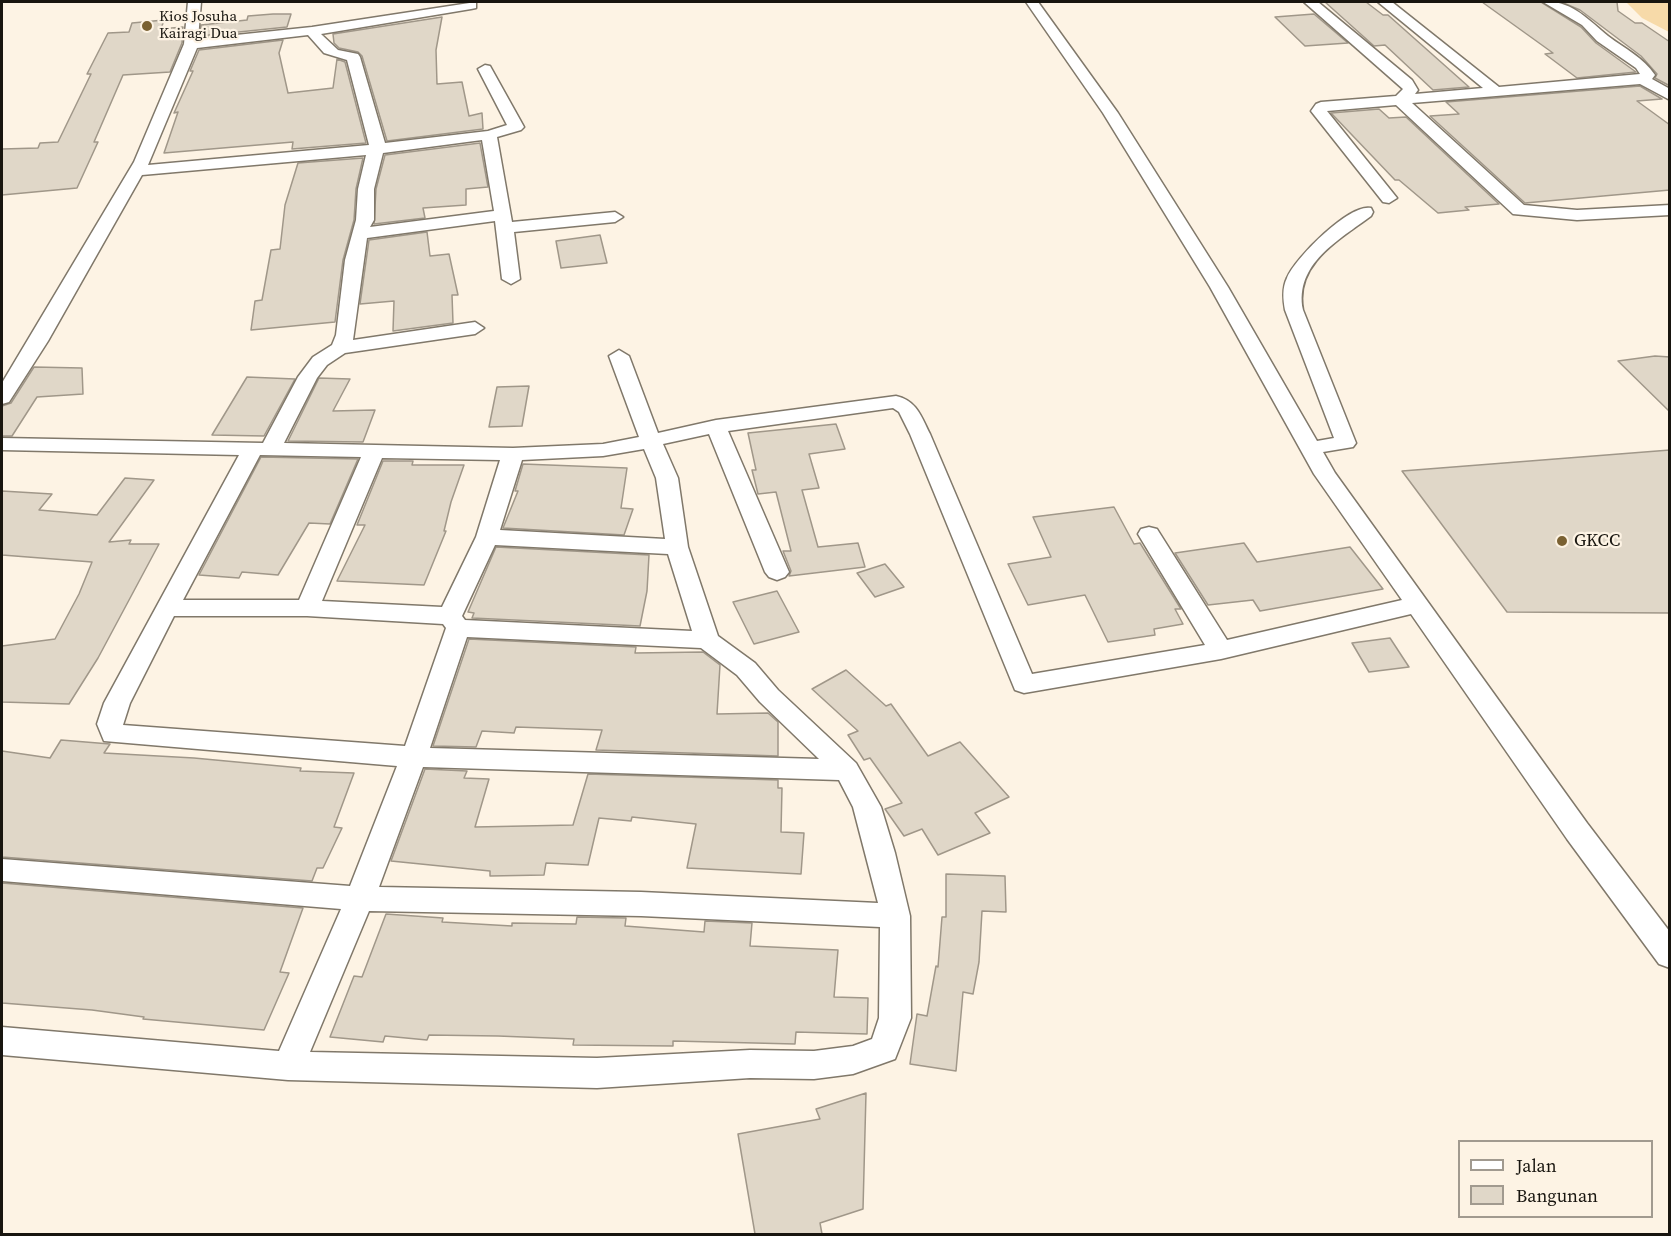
<!DOCTYPE html>
<style>
body{margin:0}
#map{position:relative;width:1671px;height:1236px;overflow:hidden;background:#fdf3e4;font-family:"Source Serif 4",serif}
canvas{display:block}
.frame{position:absolute;inset:0;border:3px solid #18150f;pointer-events:none}
.legend{position:absolute;left:1458px;top:1140px;width:195px;height:78px;box-sizing:border-box;background:#fdf3e4;border:2px solid #a19a8f;margin:0;padding:8px 10px;list-style:none;font-size:18px;color:#18150f}
.legend li{display:flex;align-items:center;gap:12px;height:30px}
.legend b{width:30px;border:2px solid #a19a8f}
</style>
<div id="map">
<canvas width="1671" height="1236"></canvas>
<div class="frame"></div>
<ul class="legend">
<li><b style="height:8px;background:#fff"></b>Jalan</li>
<li><b style="height:16px;background:#e0d7c8"></b>Bangunan</li>
</ul>
</div>
<script>
const ctx = document.querySelector('canvas').getContext('2d');
ctx.lineJoin = 'round';
function paint(path, color) {
  ctx.fillStyle = color;
  ctx.fill(path, 'evenodd');
}
function trace(path, color, width, dash) {
  ctx.strokeStyle = color;
  ctx.lineWidth = width;
  ctx.lineCap = dash ? 'butt' : 'round';
  ctx.setLineDash(dash || []);
  ctx.stroke(path);
}
function label(font, color, halo, rows, align = 'center') {
  ctx.font = font + ' "Source Serif 4",serif';
  ctx.lineWidth = 4.5;
  ctx.setLineDash([]);
  ctx.textBaseline = 'middle';
  ctx.strokeStyle = halo;
  ctx.fillStyle = color;
  for (const [text, x, y, turn = 0] of rows) {
    ctx.save();
    ctx.translate(x, y);
    ctx.rotate((+turn || 0) * Math.PI / 180);
    ctx.textAlign = isNaN(turn) ? turn : align;
    if (halo) ctx.strokeText(text, 0, 0);
    ctx.fillText(text, 0, 0);
    ctx.restore();
  }
}
paint(new Path2D(`
 M 1626,2 L 1669,2 L 1669,32 L 1642,18 Z`), '#f7daa9');
const building = new Path2D(`
 M 1325,2 L 1366,2 L 1383,15 L 1388,15 L 1469,87 L 1433,90 L 1385,45 L 1374,46 Z
 M 1482,2 L 1541,2 L 1581,27 L 1596,43 L 1636,72 L 1577,78 L 1545,54 L 1553,53 Z
 M 1561,2 L 1617,2 L 1618,11 L 1635,23 L 1642,23 L 1670,42 L 1670,86 L 1655,78 L 1657,74 L 1641,56 L 1580,10 Z
 M 273,14 L 291,14 L 287,27 L 200,36 L 201,25 L 247,20 L 248,16 Z
 M 1314,14 L 1348,43 L 1305,46 L 1275,17 Z
 M 442,17 L 436,50 L 437,84 L 462,82 L 469,116 L 482,113 L 483,129 L 387,141 L 362,56 L 358,52 L 339,48 L 334,43 L 333,34 Z
 M 164,20 L 161,29 L 183,27 L 182,43 L 170,72 L 123,75 L 94,142 L 98,142 L 77,188 L 2,195 L 2,149 L 38,148 L 40,143 L 58,142 L 91,74 L 87,74 L 108,33 L 129,32 L 132,23 Z
 M 283,40 L 279,53 L 288,93 L 333,88 L 337,59 L 345,62 L 366,143 L 292,149 L 293,142 L 164,153 L 178,112 L 174,113 L 193,71 L 190,71 L 199,50 Z
 M 1640,86 L 1662,99 L 1637,101 L 1670,125 L 1670,190 L 1525,203 L 1430,116 L 1459,114 L 1446,102 Z
 M 1379,109 L 1389,118 L 1406,117 L 1499,204 L 1465,207 L 1469,210 L 1438,213 L 1399,180 L 1395,180 L 1331,113 Z
 M 480,143 L 488,187 L 466,189 L 466,205 L 423,208 L 425,218 L 374,224 L 376,189 L 385,155 Z
 M 363,158 L 356,189 L 354,220 L 343,260 L 335,322 L 251,330 L 255,301 L 262,300 L 271,250 L 280,249 L 285,205 L 298,163 Z
 M 427,232 L 430,256 L 449,254 L 458,295 L 452,295 L 453,323 L 393,331 L 394,301 L 360,304 L 369,240 Z
 M 600,235 L 607,263 L 561,268 L 556,241 Z
 M 1655,356 L 1670,357 L 1670,412 L 1618,361 Z
 M 34,367 L 82,368 L 83,394 L 37,397 L 12,436 L 2,436 L 2,406 L 11,403 Z
 M 247,377 L 295,379 L 264,436 L 212,435 Z
 M 319,378 L 350,379 L 333,411 L 375,410 L 363,442 L 288,441 Z
 M 529,386 L 522,426 L 489,427 L 497,387 Z
 M 836,424 L 845,449 L 809,454 L 819,488 L 802,490 L 818,547 L 858,543 L 865,567 L 789,576 L 791,571 L 783,551 L 791,551 L 776,492 L 758,494 L 752,470 L 756,470 L 748,433 Z
 M 1670,450 L 1670,613 L 1507,612 L 1402,471 Z
 M 261,457 L 358,459 L 330,524 L 309,523 L 278,575 L 242,572 L 239,578 L 199,575 Z
 M 383,461 L 413,461 L 412,465 L 464,465 L 451,502 L 444,531 L 446,531 L 424,585 L 337,581 L 365,525 L 357,525 Z
 M 523,464 L 627,468 L 621,508 L 633,509 L 624,535 L 503,528 L 518,491 L 515,491 Z
 M 125,478 L 154,480 L 109,542 L 131,540 L 129,544 L 159,544 L 98,658 L 69,704 L 2,702 L 2,646 L 55,639 L 79,594 L 92,562 L 2,555 L 2,491 L 52,494 L 39,510 L 97,515 Z
 M 1114,507 L 1134,544 L 1140,543 L 1181,609 L 1175,609 L 1183,624 L 1154,629 L 1155,635 L 1108,642 L 1085,595 L 1028,605 L 1008,564 L 1051,557 L 1033,517 Z
 M 1244,543 L 1257,562 L 1350,547 L 1383,589 L 1260,611 L 1253,600 L 1208,605 L 1175,553 Z
 M 496,547 L 649,555 L 647,591 L 640,626 L 472,618 L 474,613 L 468,612 Z
 M 885,564 L 904,587 L 875,597 L 857,573 Z
 M 777,591 L 799,632 L 754,644 L 733,602 Z
 M 1390,638 L 1409,667 L 1369,672 L 1352,643 Z
 M 469,639 L 636,647 L 635,653 L 703,652 L 720,665 L 717,714 L 768,713 L 778,722 L 778,756 L 596,750 L 602,730 L 516,727 L 514,733 L 482,731 L 476,747 L 433,746 Z
 M 846,670 L 886,706 L 891,704 L 928,756 L 960,742 L 1009,797 L 975,813 L 990,833 L 938,855 L 922,829 L 904,836 L 885,809 L 902,803 L 870,758 L 864,760 L 848,735 L 858,731 L 812,689 Z
 M 61,740 L 110,744 L 104,753 L 194,758 L 301,768 L 300,771 L 354,773 L 334,827 L 342,828 L 323,868 L 317,868 L 312,881 L 2,857 L 2,751 L 50,758 Z
 M 425,769 L 467,771 L 464,778 L 489,779 L 475,827 L 573,825 L 588,774 L 778,780 L 778,788 L 782,788 L 781,832 L 804,833 L 801,874 L 687,868 L 696,824 L 632,817 L 631,821 L 599,818 L 588,865 L 546,863 L 544,875 L 490,876 L 490,871 L 391,861 Z
 M 946,874 L 1005,876 L 1006,912 L 982,911 L 979,962 L 973,994 L 963,992 L 956,1071 L 910,1064 L 917,1014 L 927,1016 L 936,966 L 938,967 L 942,917 L 946,917 Z
 M 2,883 L 303,908 L 280,972 L 289,973 L 264,1030 L 143,1019 L 144,1017 L 92,1010 L 2,1003 Z
 M 386,914 L 443,918 L 442,922 L 512,926 L 512,923 L 576,924 L 577,917 L 626,918 L 625,926 L 704,932 L 705,921 L 752,923 L 750,946 L 838,950 L 834,997 L 868,998 L 867,1034 L 796,1032 L 795,1044 L 673,1041 L 673,1046 L 573,1045 L 574,1039 L 498,1036 L 429,1035 L 427,1040 L 385,1036 L 383,1042 L 330,1037 L 354,976 L 362,977 Z
 M 866,1093 L 863,1209 L 820,1223 L 822,1234 L 755,1234 L 738,1134 L 820,1119 L 816,1109 Z`);
paint(building, '#e0d7c8');
trace(building, '#a09789', 1.5);
const minor = new Path2D(`
 M 188,2 L 201,2 L 198,39 L 312,27 L 476,2 L 476,8 L 471,9 L 321,34 L 338,50 L 358,54 L 360,57 L 385,143 L 488,131 L 507,125 L 478,69 L 485,65 L 490,66 L 524,127 L 521,130 L 497,137 L 512,222 L 615,212 L 623,217 L 615,222 L 514,232 L 520,279 L 511,284 L 502,279 L 495,221 L 367,238 L 353,340 L 475,322 L 484,328 L 475,334 L 345,353 L 327,365 L 317,378 L 284,443 L 513,448 L 603,444 L 639,437 L 609,356 L 619,350 L 629,356 L 658,433 L 716,420 L 896,396 C 917,401 921,416 930,434 L 1032,674 L 1205,645 L 1138,534 L 1141,529 L 1149,527 L 1157,529 L 1227,640 L 1402,600 L 1314,474 L 1210,287 L 1103,113 L 1026,2 L 1038,2 L 1118,113 L 1228,287 L 1317,441 L 1334,438 L 1285,310 C 1283,299 1282,288 1287,278 C 1295,258 1350,203 1371,208 L 1373,212 L 1371,216 C 1339,240 1294,264 1303,310 L 1356,443 L 1353,447 L 1323,452 L 1335,473 L 1587,823 L 1670,932 L 1670,968 L 1659,964 L 1567,839 L 1411,614 L 1221,659 L 1024,693 L 1015,690 L 910,434 L 899,412 L 893,408 L 728,431 L 789,572 L 785,577 L 777,580 L 769,577 L 765,572 L 709,434 L 663,444 L 678,478 L 688,547 L 718,636 L 755,663 L 778,690 L 856,763 L 881,807 L 895,853 L 910,916 L 911,1018 L 895,1059 L 853,1074 L 814,1079 L 750,1078 L 597,1088 L 288,1080 L 2,1055 L 2,1027 L 279,1051 L 341,909 L 2,881 L 2,859 L 350,886 L 397,766 L 104,741 L 97,724 L 104,703 L 239,455 L 2,450 L 2,438 L 263,443 L 298,377 L 313,357 L 332,345 L 336,335 L 345,260 L 356,220 L 358,189 L 366,155 L 142,175 L 48,341 L 9,402 L 2,404 L 2,383 L 134,162 L 184,44 ZM 308,35 L 324,53 L 347,60 L 369,145 L 148,165 L 197,48 ZM 482,140 L 494,211 L 370,227 L 374,220 L 374,189 L 383,153 ZM 644,449 L 656,478 L 665,539 L 500,530 L 522,460 L 603,456 ZM 260,455 L 361,457 L 299,600 L 183,600 ZM 382,458 L 500,460 L 476,537 L 442,607 L 322,601 ZM 495,545 L 668,554 L 692,631 L 465,620 L 462,616 ZM 174,616 L 307,616 L 443,624 L 446,628 L 405,746 L 123,725 L 130,703 ZM 467,637 L 701,648 L 737,675 L 760,702 L 819,759 L 430,748 ZM 423,767 L 839,780 L 853,807 L 878,903 L 641,892 L 379,887 ZM 369,911 L 641,916 L 880,927 L 879,1018 L 872,1039 L 853,1046 L 814,1051 L 750,1050 L 597,1058 L 310,1052 Z
 M 1304,2 L 1318,2 L 1412,80 L 1418,90 L 1415,94 L 1483,88 L 1378,2 L 1392,2 L 1499,87 L 1640,74 L 1636,68 L 1597,41 L 1582,25 L 1543,2 C 1572,0 1588,20 1608,36 C 1625,49 1643,57 1655,75 L 1652,79 L 1670,89 L 1670,100 L 1640,84 L 1412,103 L 1524,205 L 1577,210 L 1670,205 L 1670,215 L 1577,220 L 1513,214 L 1396,105 L 1327,111 L 1397,198 L 1389,203 L 1383,202 L 1311,111 L 1316,104 L 1321,102 L 1396,96 L 1403,89 Z`);
trace(minor, '#80786a', 3);
paint(minor, '#fff');
for (const [x, y, r, color] of [
 [147,26,6,"#7a6132"],
 [1562,541,6,"#7a6132"]
]) {
  const dot = new Path2D();
  dot.arc(x, y, r, 0, 2 * Math.PI);
  ctx.fillStyle = color;
  ctx.fill(dot);
  trace(dot, '#fdf3e4', 2);
}
label('15px', '#18150f', '#fdf3e4', [
 ["Kios Josuha",159,17],
 ["Kairagi Dua",159,34]
], 'left');
label('18px', '#18150f', '#fdf3e4', [
 ["GKCC",1574,541]
], 'left');
</script>
